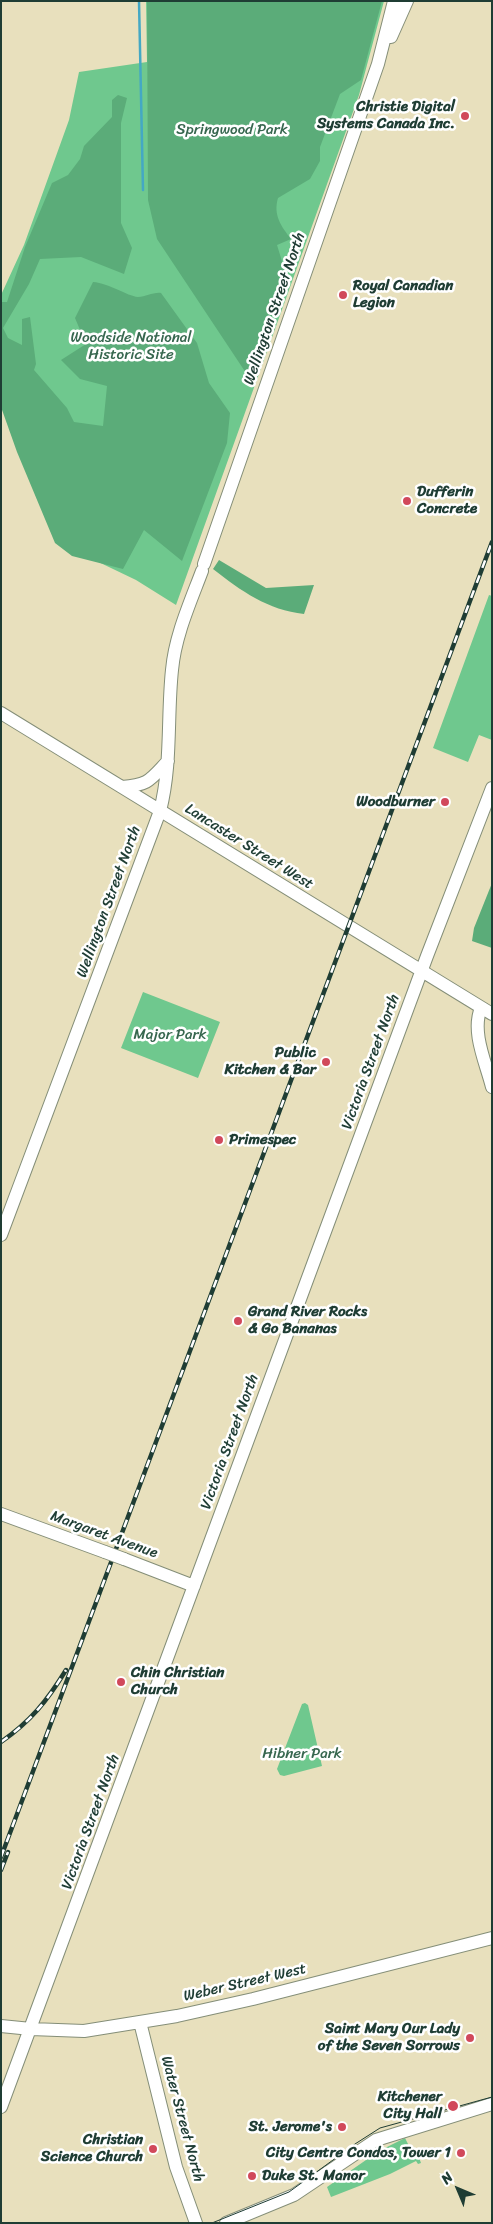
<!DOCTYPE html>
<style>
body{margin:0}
#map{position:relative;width:493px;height:2224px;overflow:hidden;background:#e8e0bd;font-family:Sriracha,sans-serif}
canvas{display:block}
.frame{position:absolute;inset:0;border:2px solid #1f3d34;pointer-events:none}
.north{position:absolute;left:433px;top:2164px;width:50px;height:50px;-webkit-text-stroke:4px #fff;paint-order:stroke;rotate:315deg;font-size:14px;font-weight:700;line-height:20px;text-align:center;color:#1f3d34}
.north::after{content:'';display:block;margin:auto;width:18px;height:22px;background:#1f3d34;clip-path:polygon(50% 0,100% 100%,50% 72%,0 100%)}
</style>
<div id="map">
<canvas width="493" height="2224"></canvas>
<div class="frame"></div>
<div class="north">N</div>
</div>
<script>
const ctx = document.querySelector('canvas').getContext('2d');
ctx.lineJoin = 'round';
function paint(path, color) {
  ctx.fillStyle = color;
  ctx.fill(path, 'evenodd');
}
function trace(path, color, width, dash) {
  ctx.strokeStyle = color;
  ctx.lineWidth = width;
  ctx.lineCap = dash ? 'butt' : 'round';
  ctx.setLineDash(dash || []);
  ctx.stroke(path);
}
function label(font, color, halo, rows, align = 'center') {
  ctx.font = font + ' Sriracha,sans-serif';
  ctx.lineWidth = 5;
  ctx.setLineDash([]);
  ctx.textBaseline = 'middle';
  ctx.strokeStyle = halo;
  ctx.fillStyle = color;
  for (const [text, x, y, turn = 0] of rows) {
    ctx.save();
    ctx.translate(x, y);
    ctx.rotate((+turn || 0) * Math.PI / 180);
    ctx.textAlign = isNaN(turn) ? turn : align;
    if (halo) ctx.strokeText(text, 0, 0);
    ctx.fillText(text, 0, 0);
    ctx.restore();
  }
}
paint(new Path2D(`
 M 146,1 L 384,1 L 359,95 L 176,605 L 136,580 L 63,545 L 1,387 L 1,295 L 24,245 L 69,120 L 79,72 L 147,62 Z
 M 489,595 L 492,596 L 492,740 L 479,735 L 468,762 L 433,748 Z
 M 143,992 L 220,1022 L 198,1078 L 121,1048 Z
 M 305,1703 L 308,1705 L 322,1766 L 284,1776 L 280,1775 L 277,1769 L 302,1704 Z
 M 405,2138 L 409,2146 L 411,2145 L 415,2152 L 417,2152 L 421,2163 L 418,2164 L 416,2161 L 390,2174 L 331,2197 L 327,2187 L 379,2151 Z`), '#6fc88e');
paint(new Path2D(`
 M 147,1 L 382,1 L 361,80 L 340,94 L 320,147 L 320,161 L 310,179 L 278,198 C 273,215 281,226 291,239 L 277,245 L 285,271 L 256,370 L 246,373 L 157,239 L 148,200 Z
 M 118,95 L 127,98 L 121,123 L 121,223 L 132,248 L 124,274 L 81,257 L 40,259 L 29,284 L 3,328 L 8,338 L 22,345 L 22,319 L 30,317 L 36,364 L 34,370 L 67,408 L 74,422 L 103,426 L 107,386 L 80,379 L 61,360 L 86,344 L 75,318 L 93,282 C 109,283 127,296 138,297 C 146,297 153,292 161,293 L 197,343 L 209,383 L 230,413 L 227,443 L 182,561 L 144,530 L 123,569 L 72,556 L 55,543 L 17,452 L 1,407 L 1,302 L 7,302 L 25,247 L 52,183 L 68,175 L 80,159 L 84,146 L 112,117 L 112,100 Z
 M 219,560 L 266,588 L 314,585 L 304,614 C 268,610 241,591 213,569 Z
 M 492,883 L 492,948 L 472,941 L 474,928 Z`), '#5bac79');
trace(new Path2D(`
 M 139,1 L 143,190`), '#44a8c4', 2.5);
const secondary = new Path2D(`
 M 391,37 L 407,1
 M 204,564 L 378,64 L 394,1
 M 1,713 L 492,1014
 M 122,787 C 149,785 150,780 168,761
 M 481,1008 C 471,1032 486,1063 492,1087
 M 1,1235 L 160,811 C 172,764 167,717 172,670 C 175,636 190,603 202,571
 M 1,1514 L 105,1552
 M 124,1559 L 194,1586
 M 140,2022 L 176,2167 L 196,2223
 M 1,2026 L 31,2029 L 84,2031 L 177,2016 L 253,1999 L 492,1938
 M 1,2107 L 427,956 L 492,788
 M 226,2223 L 294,2195 L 376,2140 L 492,2104`);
trace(secondary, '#848e78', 14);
trace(secondary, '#fff', 12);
trace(new Path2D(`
 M 212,2223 L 289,2192 L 355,2144 L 380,2128 L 492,2097`), '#1f3d34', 1);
const rail = new Path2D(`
 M 1,1742 C 31,1721 47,1701 66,1670
 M 1,1857 L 492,542
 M 1,1870 L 8,1852`);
trace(rail, '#1f3d34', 4.5);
trace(rail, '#fff', 2.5, [8]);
const secondaryBridge = new Path2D(`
 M 105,1552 L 124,1559`);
trace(secondaryBridge, '#848e78', 14, []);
trace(secondaryBridge, '#fff', 12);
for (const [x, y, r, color] of [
 [465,116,5,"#d1495b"],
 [343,295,5,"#d1495b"],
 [407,501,5,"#d1495b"],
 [445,802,5,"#d1495b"],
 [326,1062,5,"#d1495b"],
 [219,1140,5,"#d1495b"],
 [238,1321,5,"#d1495b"],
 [121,1682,5,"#d1495b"],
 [470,2038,5,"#d1495b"],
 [453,2106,6,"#d1495b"],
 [342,2127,5,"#d1495b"],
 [153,2149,5,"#d1495b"],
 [461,2153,5,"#d1495b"],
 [252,2176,5,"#d1495b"]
]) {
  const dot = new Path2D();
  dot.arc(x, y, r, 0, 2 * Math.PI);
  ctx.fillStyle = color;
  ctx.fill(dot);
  trace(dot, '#fff', 2);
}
label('bold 15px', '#1f3d34', '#fff', [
 ["Christie Digital",455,107],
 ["Systems Canada Inc.",455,124],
 ["Royal Canadian",353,286,"left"],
 ["Legion",353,303,"left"],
 ["Dufferin",417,492,"left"],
 ["Concrete",417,509,"left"],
 ["Woodburner",435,802],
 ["Public",316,1053],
 ["Kitchen & Bar",316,1070],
 ["Primespec",229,1140,"left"],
 ["Grand River Rocks",248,1312,"left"],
 ["& Go Bananas",248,1329,"left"],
 ["Chin Christian",131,1673,"left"],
 ["Church",131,1690,"left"],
 ["Saint Mary Our Lady",460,2029],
 ["of the Seven Sorrows",460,2046],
 ["Kitchener",442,2097],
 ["City Hall",442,2114],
 ["St. Jerome's",332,2127],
 ["Christian",143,2140],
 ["Science Church",143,2157],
 ["City Centre Condos, Tower 1",451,2153],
 ["Duke St. Manor",262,2176,"left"]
], 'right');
label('15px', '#37674f', '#fff', [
 ["Springwood Park",232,130],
 ["Woodside National",131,338],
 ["Historic Site",131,355],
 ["Major Park",170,1035],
 ["Hibner Park",302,1754]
]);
label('15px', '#1f3d34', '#fff', [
 ["Wellington Street North",275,309,-71],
 ["Lancaster Street West",249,847,32],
 ["Wellington Street North",109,902,-70],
 ["Victoria Street North",371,1062,-70],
 ["Victoria Street North",230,1442,-70],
 ["Margaret Avenue",104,1535,20],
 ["Victoria Street North",91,1822,-70],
 ["Weber Street West",245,1983,-13],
 ["Water Street North",182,2119,75]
]);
</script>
